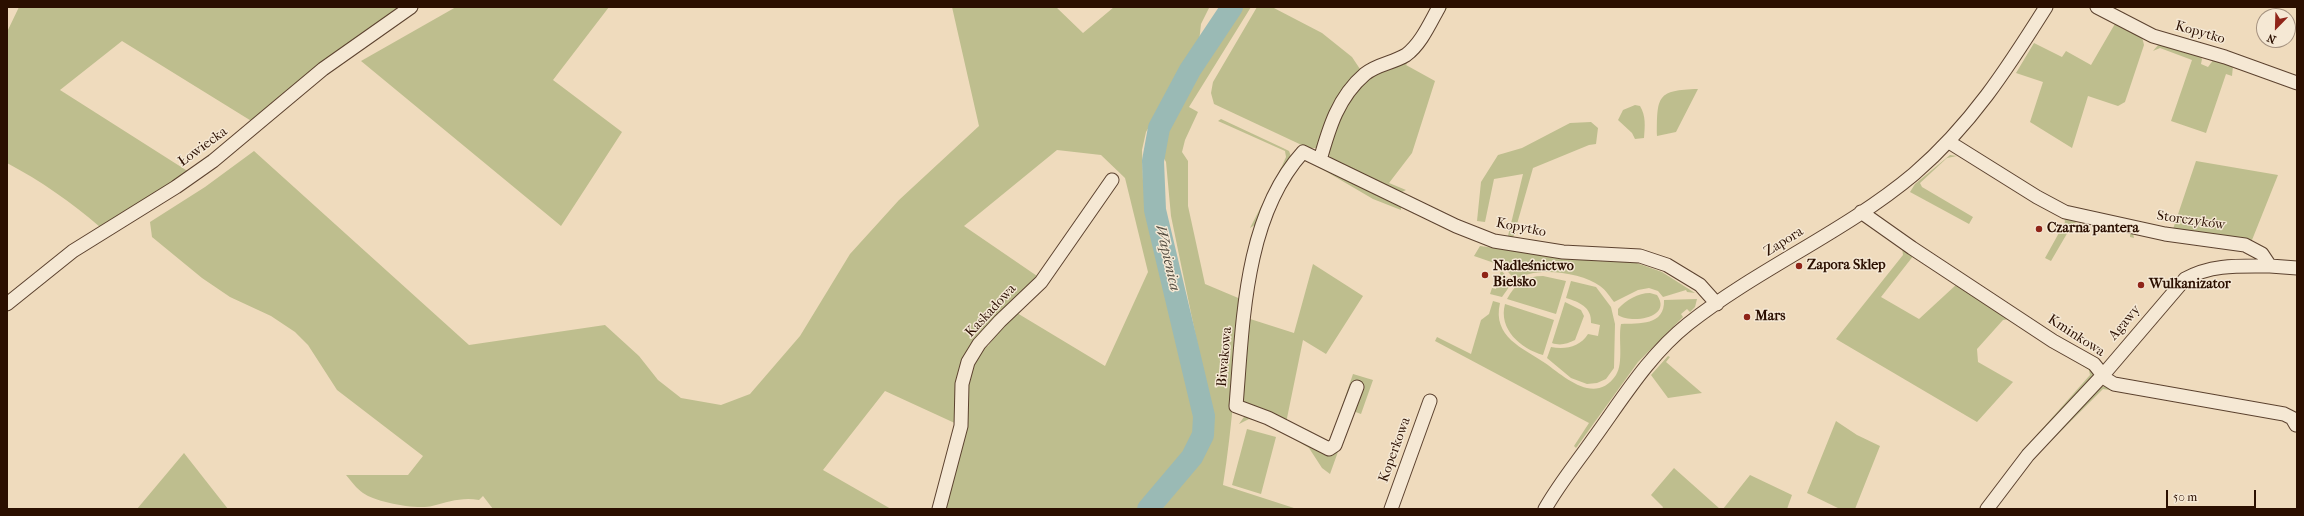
<!DOCTYPE html>
<meta charset="utf-8">
<style>
body{margin:0}
#map{position:relative;width:2304px;height:516px;overflow:hidden;background:#efdbbd;font-family:"IM FELL French Canon",serif}
canvas{display:block}
.frame{position:absolute;inset:0;border:8px solid #2b0f00;pointer-events:none}
.north{position:absolute;left:2256px;top:8px;width:40px;height:40px;box-sizing:border-box;background:#f5e8d4;border:1px solid #a4917f;border-radius:50%;rotate:203deg;font-size:11px;font-weight:700;line-height:16px;text-align:center;color:#2b0f00}
.north::after{content:'';display:block;margin:auto;width:14px;height:18px;background:#8f2418;clip-path:polygon(50% 0,100% 100%,50% 72%,0 100%)}
.scale{position:absolute;left:2166px;top:490px;width:90px;height:18px;box-sizing:border-box;border:2px solid #2b0f00;border-top:0;padding-left:5px;font-size:12px;line-height:14px;white-space:nowrap;color:#2b0f00;-webkit-text-stroke:3px #f5e8d4;paint-order:stroke}
</style>
<div id="map">
<canvas width="2304" height="516"></canvas>
<div class="frame"></div>
<div class="north">N</div>
<div class="scale">50 m</div>
</div>
<script>
const ctx = document.querySelector('canvas').getContext('2d');
ctx.lineJoin = 'round';
function paint(path, color) {
  ctx.fillStyle = color;
  ctx.fill(path, 'evenodd');
}
function trace(path, color, width, dash) {
  ctx.strokeStyle = color;
  ctx.lineWidth = width;
  ctx.lineCap = dash ? 'butt' : 'round';
  ctx.setLineDash(dash || []);
  ctx.stroke(path);
}
function label(font, color, halo, rows, align = 'center') {
  ctx.font = font + ' "IM FELL French Canon",serif';
  ctx.lineWidth = 3;
  ctx.setLineDash([]);
  ctx.textBaseline = 'middle';
  ctx.strokeStyle = halo;
  ctx.fillStyle = color;
  for (const [text, x, y, turn = 0] of rows) {
    ctx.save();
    ctx.translate(x, y);
    ctx.rotate((+turn || 0) * Math.PI / 180);
    ctx.textAlign = isNaN(turn) ? turn : align;
    if (halo) ctx.strokeText(text, 0, 0);
    ctx.fillText(text, 0, 0);
    ctx.restore();
  }
}
paint(new Path2D(`
 M 19,7 L 401,7 L 253,122 L 122,41 L 60,90 L 189,172 L 100,227 C 71,202 41,181 7,163 L 7,32 Z
 M 456,7 L 609,7 L 553,80 L 622,132 L 561,226 L 361,61 Z
 M 952,7 L 1056,7 L 1083,33 L 1114,7 L 1211,7 L 1209,8 L 1201,24 L 1199,42 L 1146,132 L 1142,150 L 1143,181 L 1197,414 L 1195,435 L 1186,457 L 1141,509 L 944,509 L 964,425 L 965,385 L 971,363 L 980,348 L 988,346 L 998,332 L 1017,313 L 1105,366 L 1148,272 L 1125,178 L 1101,155 L 1057,150 L 964,226 L 1040,278 L 973,347 L 959,383 L 959,425 L 885,391 L 823,470 L 891,509 L 493,509 L 483,496 L 479,500 C 461,497 449,502 432,506 C 417,510 375,502 363,493 C 357,489 351,481 346,475 L 408,475 L 423,456 L 337,390 L 308,345 L 295,332 L 271,316 L 230,297 L 202,278 L 152,237 L 150,222 L 205,187 L 254,151 L 469,345 L 605,325 L 639,356 L 658,380 L 681,398 L 721,405 L 750,394 L 800,336 L 850,254 L 899,200 L 979,126 Z
 M 1242,7 L 1251,7 L 1189,107 L 1198,112 L 1185,140 L 1182,152 L 1188,161 L 1188,206 L 1205,284 L 1243,300 C 1236,362 1233,423 1223,485 L 1297,509 L 1162,509 C 1188,477 1210,454 1211,410 L 1171,216 L 1166,162 L 1161,153 L 1163,138 L 1186,90 L 1212,48 L 1222,39 Z
 M 1257,7 L 1272,7 L 1322,33 L 1352,57 L 1362,72 L 1317,148 L 1308,148 L 1214,104 L 1211,93 L 1213,82 Z
 M 1442,7 L 1448,7 L 1406,65 L 1435,81 L 1412,153 L 1389,183 L 1406,190 L 1400,193 L 1332,160 L 1328,153 L 1335,121 L 1368,76 L 1403,62 Z
 M 2116,22 L 2142,37 L 2144,45 L 2125,102 L 2118,106 L 2088,96 L 2072,148 L 2030,122 L 2043,82 L 2016,73 L 2034,43 L 2062,57 L 2066,51 L 2091,65 Z
 M 2159,44 L 2199,55 L 2202,59 L 2201,64 L 2208,67 L 2214,59 L 2233,66 L 2232,76 L 2226,74 L 2206,133 L 2171,121 L 2192,60 L 2160,48 L 2153,51 Z
 M 1698,89 L 1676,132 L 1657,136 C 1657,96 1657,90 1698,89 Z
 M 1635,105 L 1640,106 C 1646,116 1645,126 1644,138 L 1635,139 L 1632,133 L 1618,120 L 1623,110 Z
 M 1221,119 L 1283,148 L 1289,151 L 1292,159 L 1258,223 L 1250,228 L 1282,166 L 1286,157 L 1285,151 L 1218,121 Z
 M 1591,122 L 1598,128 L 1596,144 L 1589,145 L 1533,168 L 1513,238 L 1508,236 L 1523,174 L 1494,179 L 1485,222 L 1477,221 L 1481,182 L 1498,155 L 1522,148 L 1570,123 Z
 M 1950,155 L 1957,156 L 1947,158 L 1920,183 L 1922,187 L 1973,217 L 1969,224 L 1910,192 L 1915,184 Z
 M 2196,161 L 2278,175 L 2252,240 L 2172,232 Z
 M 1315,165 L 1401,205 L 1401,210 L 1373,199 Z
 M 2064,217 L 2133,233 L 2134,238 L 2130,237 L 2130,233 L 2078,221 L 2072,225 L 2051,261 L 2045,258 L 2065,222 Z
 M 1480,246 L 1594,261 L 1634,262 L 1662,272 L 1695,293 L 1687,292 L 1686,290 L 1663,297 L 1658,291 L 1649,288 L 1638,290 L 1614,302 C 1610,297 1606,290 1600,286 C 1581,272 1534,266 1515,280 L 1503,266 L 1474,256 Z
 M 1902,248 L 1914,255 L 1881,297 L 1919,319 L 1957,284 L 2091,367 L 2095,374 L 2037,440 L 2034,438 L 2090,375 L 2089,370 L 2010,319 L 2003,320 L 1977,349 L 1978,362 L 2013,382 L 1977,422 L 1836,339 L 1903,255 Z
 M 1313,264 L 1363,296 L 1326,354 L 1303,340 L 1286,423 L 1245,404 L 1240,396 L 1247,318 L 1294,333 Z
 M 1501,270 L 1512,283 L 1502,297 L 1490,294 L 1492,288 L 1496,289 Z
 M 1543,276 L 1566,281 L 1556,314 L 1507,299 C 1515,284 1526,276 1543,276 Z
 M 1571,281 L 1596,287 L 1611,307 L 1615,324 L 1614,368 L 1606,379 L 1597,383 L 1587,384 L 1571,378 L 1547,358 L 1551,347 C 1565,350 1580,347 1588,334 L 1598,336 L 1600,325 L 1591,323 C 1592,307 1579,302 1566,298 Z
 M 1650,293 L 1657,295 C 1673,318 1631,324 1618,315 L 1618,309 C 1626,300 1638,293 1650,293 Z
 M 1697,299 L 1695,307 L 1690,312 L 1687,309 L 1681,314 L 1683,317 L 1638,362 L 1576,448 L 1574,446 L 1589,423 L 1435,341 L 1437,337 L 1471,354 L 1481,320 L 1489,314 L 1493,301 L 1500,303 C 1492,337 1523,348 1545,363 C 1565,377 1595,406 1616,375 C 1624,363 1618,338 1621,324 C 1639,323 1665,326 1664,300 Z
 M 1565,302 L 1581,310 L 1584,316 L 1575,340 C 1567,344 1560,346 1552,343 Z
 M 1505,304 L 1554,320 L 1543,355 C 1521,349 1498,329 1505,304 Z
 M 1668,356 L 1670,357 L 1666,362 L 1702,393 L 1668,398 L 1651,375 Z
 M 1353,374 L 1373,380 L 1361,414 L 1353,411 L 1329,444 Z
 M 2104,386 L 2121,389 L 2122,392 L 2103,389 L 2050,442 L 2048,439 L 2099,387 Z
 M 1246,414 L 1268,421 L 1328,452 L 1335,450 L 1342,435 L 1344,435 L 1330,474 L 1322,468 L 1309,448 L 1266,422 L 1249,419 L 1239,424 Z
 M 1836,421 L 1857,435 L 1880,446 L 1855,509 L 1840,509 L 1807,493 Z
 M 1247,429 L 1276,437 L 1261,494 L 1232,485 Z
 M 184,453 L 228,509 L 137,509 Z
 M 1674,468 L 1720,509 L 1662,509 L 1663,507 L 1651,495 Z
 M 1750,475 L 1792,495 L 1787,509 L 1723,509 Z`), '#bebe8e');
trace(new Path2D(`
 M 1148,509 L 1192,457 L 1203,435 L 1204,416 L 1155,210 L 1153,161 L 1159,128 L 1190,70 L 1232,7`), '#9abab5', 22);
const minor = new Path2D(`
 M 2097,7 L 2153,36 L 2225,57 L 2297,83
 M 1949,142 L 2037,197 L 2065,212 L 2165,234 L 2245,245 L 2262,254 L 2270,266 L 2297,268
 M 1320,160 C 1329,128 1338,97 1365,74 C 1377,64 1393,63 1406,55 C 1421,44 1430,23 1439,7
 M 1861,212 L 1912,248 L 2053,341 L 2094,364 L 2106,379 L 2114,384 L 2284,414 L 2292,418 L 2296,425
 M 7,304 L 73,251 L 176,187 L 213,161 L 323,69 L 411,7
 M 1357,387 L 1335,445 L 1329,449 L 1268,418 L 1236,406 C 1243,323 1244,217 1303,152 L 1456,226 L 1494,241 L 1563,252 L 1640,256 L 1667,265 L 1700,285 L 1717,304
 M 939,509 L 961,426 L 962,384 L 968,362 L 979,344 L 1000,321 L 1041,282 L 1112,180
 M 1391,509 L 1430,401
 M 1545,509 C 1559,484 1578,461 1594,438 C 1623,398 1649,355 1688,324 C 1759,268 1845,232 1914,174 C 1971,125 2007,69 2046,7
 M 1987,509 L 2028,455 L 2103,375 L 2185,279 C 2212,264 2240,266 2270,266`);
trace(minor, '#5c422f', 15);
trace(minor, '#f5e8d4', 13);
for (const [x, y, r, color] of [
 [2039,229,4,"#8f2418"],
 [1799,266,4,"#8f2418"],
 [1485,275,4,"#8f2418"],
 [2141,285,4,"#8f2418"],
 [1747,317,4,"#8f2418"]
]) {
  const dot = new Path2D();
  dot.arc(x, y, r, 0, 2 * Math.PI);
  ctx.fillStyle = color;
  ctx.fill(dot);
  trace(dot, '#f5e8d4', 1.5);
}
label('14px', '#2b0f00', '#f5e8d4', [
 ["Kopytko",2200,33,16],
 ["Łowiecka",203,147,-36],
 ["Storczyków",2191,221,8],
 ["Kopytko",1521,228,11],
 ["Zapora",1784,242,-32],
 ["Kaskadowa",991,311,-47],
 ["Agawy",2125,323,-50],
 ["Kminkowa",2076,336,33],
 ["Biwakowa",1225,357,-85],
 ["Koperkowa",1395,450,-70]
]);
label('bold 14px', '#2b0f00', '#f5e8d4', [
 ["Czarna pantera",2047,229],
 ["Zapora Sklep",1807,266],
 ["Nadleśnictwo",1493,267],
 ["Bielsko",1493,283],
 ["Wulkanizator",2149,285],
 ["Mars",1755,317]
], 'left');
label('italic 15px', '#524b3f', '#f5e8d4', [
 ["Wapienica",1167,258,77]
]);
</script>
